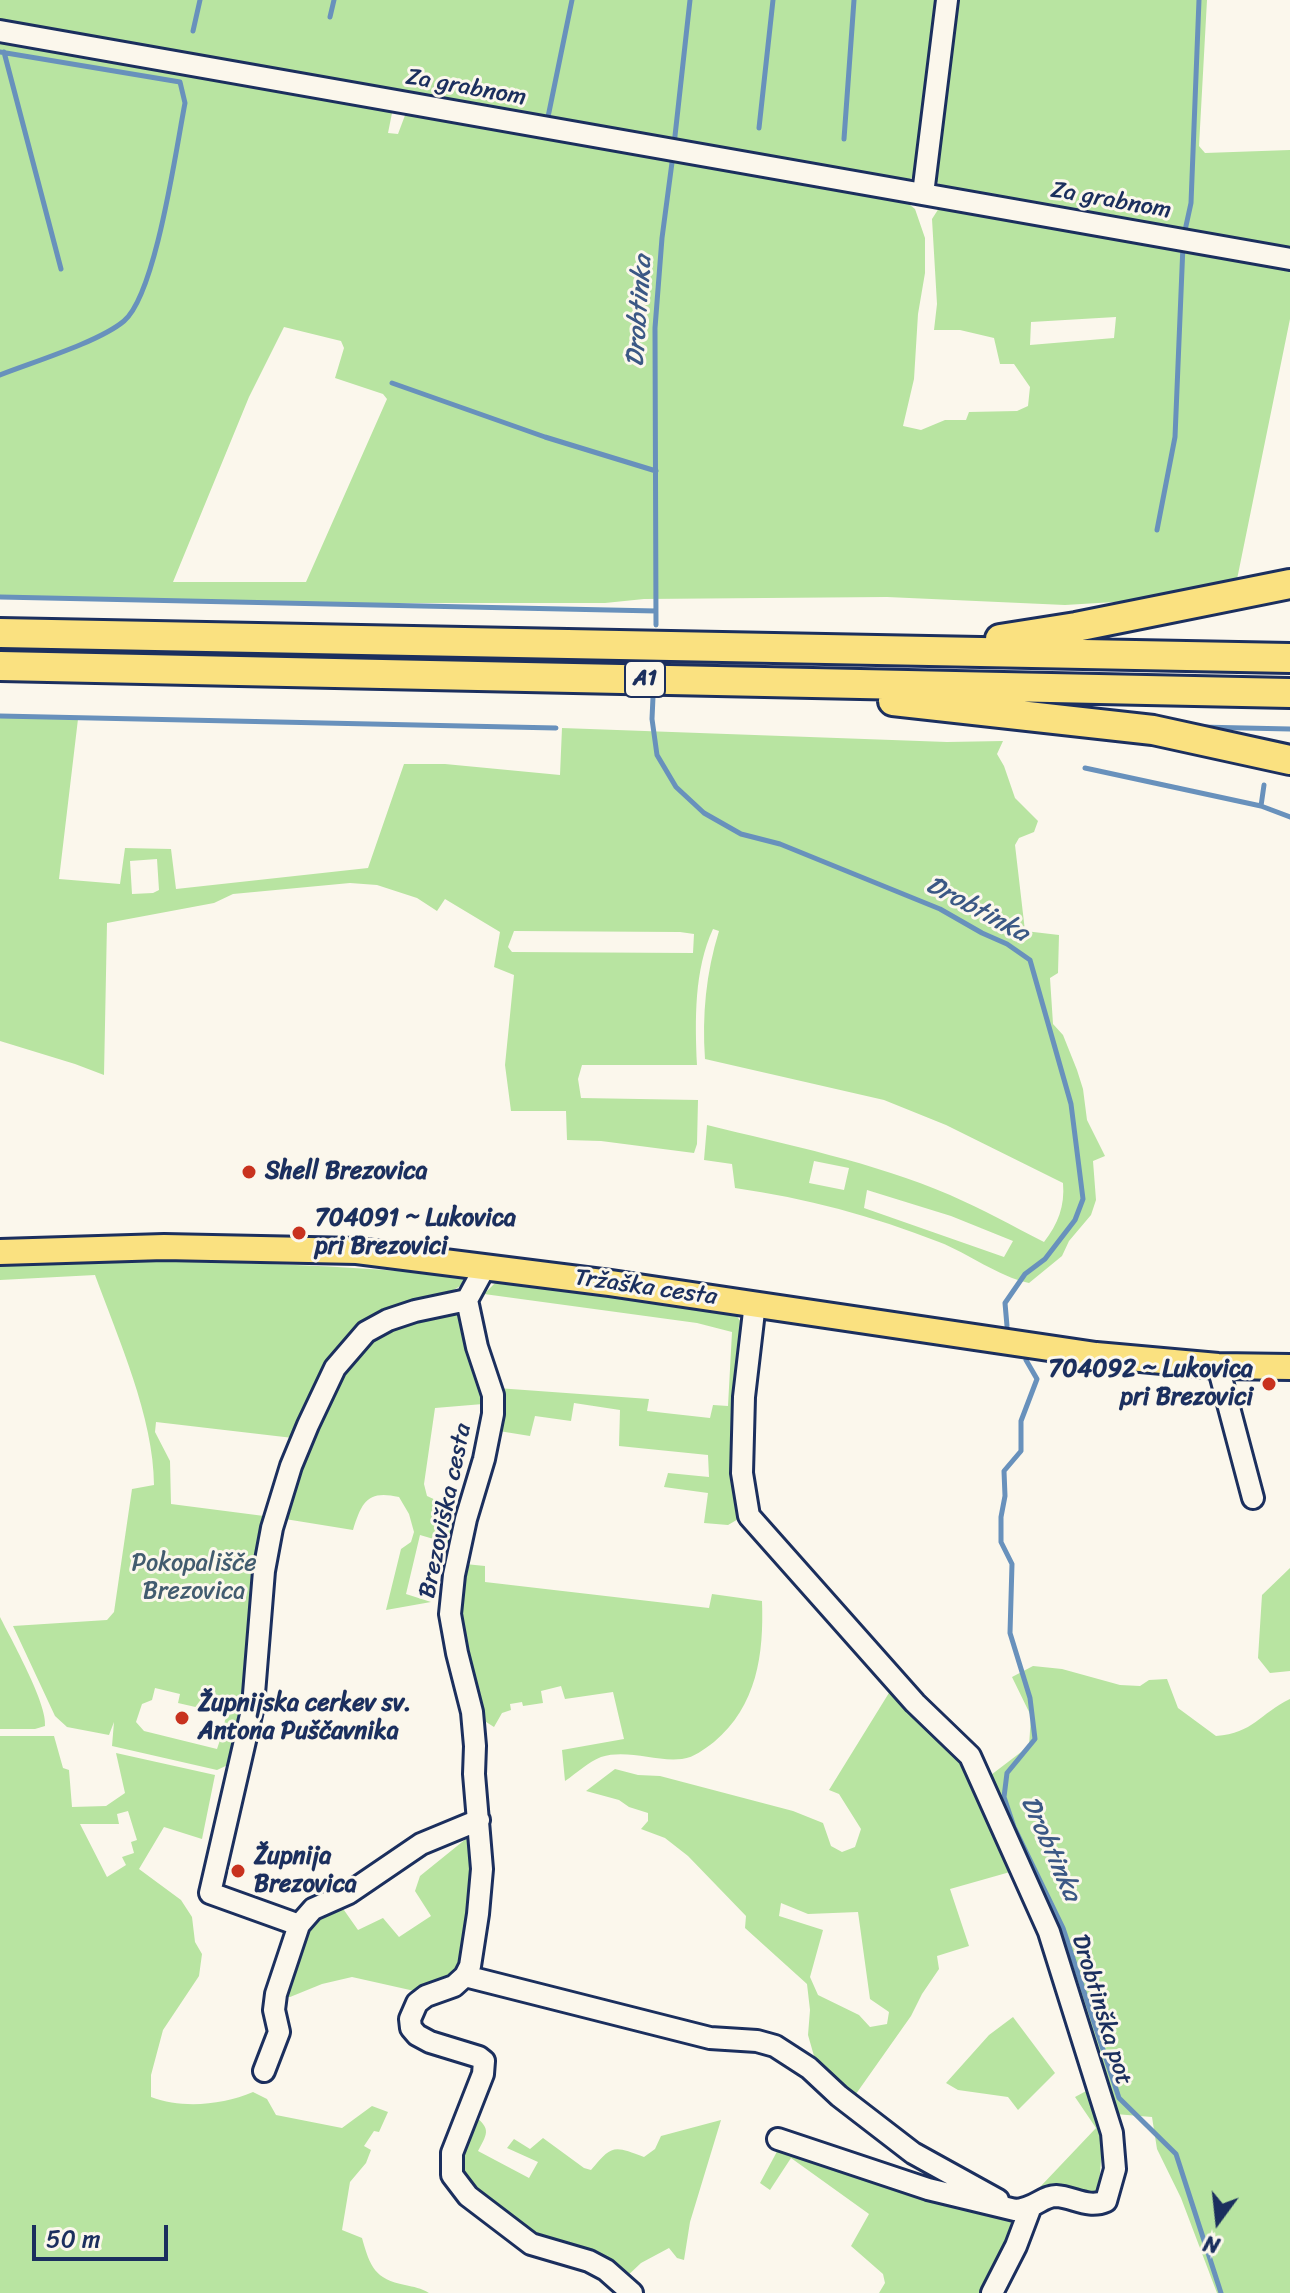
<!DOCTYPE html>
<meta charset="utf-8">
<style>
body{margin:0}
#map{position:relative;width:1290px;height:2293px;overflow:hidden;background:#fbf7ec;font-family:Sriracha,sans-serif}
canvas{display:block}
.north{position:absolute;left:1178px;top:2181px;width:80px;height:80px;-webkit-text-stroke:6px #fbf7ec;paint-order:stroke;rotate:195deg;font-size:22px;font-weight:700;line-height:32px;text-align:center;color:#1b2f5e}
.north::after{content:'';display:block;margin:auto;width:28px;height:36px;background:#1b2f5e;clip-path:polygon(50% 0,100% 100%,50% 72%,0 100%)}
.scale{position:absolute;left:32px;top:2225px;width:136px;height:36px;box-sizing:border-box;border:4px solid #1b2f5e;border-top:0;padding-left:10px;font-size:24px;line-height:28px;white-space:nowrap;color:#1b2f5e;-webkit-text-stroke:6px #fbf7ec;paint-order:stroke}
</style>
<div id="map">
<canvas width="1290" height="2293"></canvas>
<div class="north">N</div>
<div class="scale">50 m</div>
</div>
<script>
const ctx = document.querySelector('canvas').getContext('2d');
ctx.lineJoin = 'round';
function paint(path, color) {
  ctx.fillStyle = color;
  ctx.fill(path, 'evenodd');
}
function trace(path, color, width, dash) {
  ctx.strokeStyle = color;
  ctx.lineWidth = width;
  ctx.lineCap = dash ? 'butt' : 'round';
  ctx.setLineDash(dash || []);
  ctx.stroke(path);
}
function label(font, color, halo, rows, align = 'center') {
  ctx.font = font + ' Sriracha,sans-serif';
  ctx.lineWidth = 6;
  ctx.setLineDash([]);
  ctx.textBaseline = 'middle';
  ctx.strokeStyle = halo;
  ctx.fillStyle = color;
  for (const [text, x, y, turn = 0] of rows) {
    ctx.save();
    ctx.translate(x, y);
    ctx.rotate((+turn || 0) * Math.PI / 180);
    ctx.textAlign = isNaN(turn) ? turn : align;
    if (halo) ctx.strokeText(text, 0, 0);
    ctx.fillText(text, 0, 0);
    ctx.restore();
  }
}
paint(new Path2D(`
 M 0,0 L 942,0 L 920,165 L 913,177 L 900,185 L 0,23 Z
 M 954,0 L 1207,0 L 1199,146 L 1205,153 L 1290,150 L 1290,254 L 942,188 L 934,178 Z
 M 0,35 L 393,108 L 388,133 L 398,134 L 407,110 L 899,196 L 915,209 L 925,238 L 925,273 L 918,314 L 914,379 L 903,426 L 921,430 L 945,420 L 966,420 L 969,412 L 1017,411 L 1028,406 L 1030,387 L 1014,364 L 1000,364 L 994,338 L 960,330 L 934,330 L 937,304 L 932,219 L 941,205 L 1290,267 L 1290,319 L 1234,594 L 1151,605 L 1115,602 L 1065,605 L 887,597 L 644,599 L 605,603 L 330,603 L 0,597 ZM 1116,317 L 1114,338 L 1030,345 L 1031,322 ZM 284,327 L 341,341 L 344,348 L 335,378 L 383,394 L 387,399 L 306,582 L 173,582 L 249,397 Z
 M 0,716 L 78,719 L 59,879 L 120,884 L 125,848 L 171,849 L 176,889 L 368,868 L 404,764 L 445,764 L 560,775 L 562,728 L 947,742 L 1003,741 L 997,754 L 1004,766 L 1015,798 L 1038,821 L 1034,832 L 1019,838 L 1015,845 L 1025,931 L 1059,935 L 1058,973 L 1050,978 L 1053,1024 L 1063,1035 L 1077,1070 L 1083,1089 L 1087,1120 L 1105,1156 L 1093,1161 L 1096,1200 L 1091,1215 L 1069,1241 L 1062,1256 L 1029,1283 C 997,1276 970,1254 939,1242 C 873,1216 806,1198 735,1188 L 732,1164 L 704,1160 L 707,1125 C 788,1145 873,1162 950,1195 C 982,1209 1013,1226 1044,1242 C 1058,1224 1065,1206 1063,1183 L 946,1125 L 884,1100 L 705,1059 C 702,1015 706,973 719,931 L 713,929 C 694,970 695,1020 697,1065 L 582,1065 L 578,1079 L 581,1098 L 698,1100 L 697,1144 L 694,1153 L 601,1141 L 567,1140 L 566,1111 L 511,1111 L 505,1065 L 514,975 L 494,967 L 500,932 L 445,899 L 437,911 L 417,898 L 377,885 L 350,883 L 233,894 L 214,903 L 107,923 L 104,1075 L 75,1064 L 0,1041 ZM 157,859 L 159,890 L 153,893 L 132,894 L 130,861 ZM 514,931 L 680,932 L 694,934 L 693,953 L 512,952 L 508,947 ZM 814,1161 L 849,1168 L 844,1190 L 809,1183 ZM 867,1190 L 951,1216 L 1013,1241 L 1004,1257 L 864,1208 Z
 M 103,1261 C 224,1262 344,1264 464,1277 L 465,1283 L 444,1296 L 388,1312 L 293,1438 L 156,1422 L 155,1432 L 170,1461 L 171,1504 L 264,1516 L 247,1640 L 246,1683 L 237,1729 L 224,1726 L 226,1714 L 178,1703 L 180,1694 L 155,1688 L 152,1700 L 142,1704 L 136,1722 L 144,1731 L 217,1749 L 221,1737 L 235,1740 L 230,1764 L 217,1770 L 112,1746 L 114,1722 L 109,1735 L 67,1727 L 55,1716 L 13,1626 L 107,1620 L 114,1612 L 132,1489 L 154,1485 C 154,1418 118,1338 95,1275 L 0,1280 L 0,1264 Z
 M 497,1281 L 736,1315 L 741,1322 L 737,1430 L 740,1518 L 728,1525 L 704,1523 L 708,1493 L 664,1487 L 668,1473 L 709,1477 L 708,1455 L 619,1446 L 620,1410 L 574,1403 L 571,1421 L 535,1416 L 530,1436 L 499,1431 L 497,1388 L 649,1399 L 647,1411 L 710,1418 L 713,1405 L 728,1406 L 732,1332 L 697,1323 L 484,1294 Z
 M 454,1311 L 462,1316 L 482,1378 L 483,1404 L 435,1408 L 424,1484 L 427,1496 L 462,1512 L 454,1545 L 420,1535 L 406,1594 L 431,1602 L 386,1610 L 401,1549 L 411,1542 L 414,1532 L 409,1514 L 399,1497 C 368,1490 362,1501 353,1530 L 285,1519 C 297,1467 331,1373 373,1338 C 394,1321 428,1318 454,1311 Z
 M 465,1564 L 485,1566 L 485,1582 L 709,1608 L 712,1594 L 762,1601 C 764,1654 757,1706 714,1742 C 703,1750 695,1757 682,1759 C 655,1762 628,1749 601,1757 C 588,1762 577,1773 565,1781 L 562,1750 L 624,1739 L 613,1692 L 565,1699 L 561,1686 L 541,1691 L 543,1703 L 523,1706 L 522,1702 L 510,1704 L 511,1710 L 502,1713 L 494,1727 L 483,1720 C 468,1667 454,1619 465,1564 Z
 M 1290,1568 L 1290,1671 L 1270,1673 L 1258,1658 L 1262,1595 Z
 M 0,1617 C 11,1639 48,1705 45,1726 L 35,1729 L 0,1729 Z
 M 1033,1666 L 1062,1669 L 1120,1685 L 1140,1686 L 1149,1680 L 1167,1679 L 1178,1708 L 1216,1736 C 1254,1733 1259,1714 1290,1699 L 1290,2293 L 1217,2293 L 1181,2198 L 1157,2149 L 1152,2117 L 1115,2114 L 987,1778 L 1029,1746 L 1031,1716 L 1012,1677 Z
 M 892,1688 L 966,1762 L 1013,1865 L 1010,1872 L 950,1889 L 969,1946 L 937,1956 L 939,1969 L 922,1994 L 911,2016 L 851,2101 L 813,2065 L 814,2056 L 808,2035 L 810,2010 L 807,1984 L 745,1928 L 746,1916 L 688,1856 L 665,1838 L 641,1829 L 648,1821 L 648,1813 L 629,1807 L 619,1800 L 586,1791 L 615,1769 L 638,1775 L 660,1776 L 793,1811 L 823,1823 L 831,1846 L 842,1852 L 855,1847 L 861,1829 L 839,1794 L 829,1790 ZM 781,1903 L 808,1914 L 858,1912 L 870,1999 L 889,2012 L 887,2024 L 870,2027 L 859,2015 L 818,1995 L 810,1977 L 823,1930 L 779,1916 Z
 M 0,1736 L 54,1736 L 63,1768 L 69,1770 L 72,1807 L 106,1806 L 125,1793 L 116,1753 L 215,1775 L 202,1839 L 164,1827 L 139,1869 L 181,1900 L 192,1917 L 195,1942 L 202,1954 L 199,1976 L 163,2030 L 151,2075 L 151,2097 C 183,2109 222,2105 253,2092 L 267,2099 L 276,2115 L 342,2128 L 372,2106 L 388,2112 L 379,2132 L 374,2131 L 364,2146 L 371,2150 L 366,2163 L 350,2182 L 342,2230 L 362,2238 C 370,2267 375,2279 405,2285 C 414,2287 421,2288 429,2293 L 0,2293 ZM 128,1811 L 137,1840 L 131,1842 L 134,1853 L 122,1857 L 126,1865 L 107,1877 L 80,1824 L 119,1824 L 117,1814 Z
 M 467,1838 L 471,1840 C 475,1876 470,1943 455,1975 L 419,1992 L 352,1977 L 322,1984 L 290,1997 L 280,1997 L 300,1938 L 320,1911 L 339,1903 L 358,1930 L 383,1918 L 399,1937 L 431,1916 L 415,1891 L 420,1876 Z
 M 1013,2017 L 1055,2073 L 1018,2110 L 1008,2097 L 958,2090 L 946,2083 L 989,2035 Z
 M 1088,2090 L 1104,2127 L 1098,2196 L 1040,2187 L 1096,2128 L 1075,2097 Z
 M 473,2114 C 490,2129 489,2131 478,2151 L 529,2178 L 538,2162 L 507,2148 L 514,2139 L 530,2149 L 543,2138 L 584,2168 L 591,2170 C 612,2145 613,2145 644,2157 L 655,2149 L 661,2136 L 721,2120 L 690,2222 L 684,2260 L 677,2258 L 669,2248 L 641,2263 L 624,2279 L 523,2233 L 459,2177 L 463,2134 Z
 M 780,2146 L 1003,2215 L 1015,2222 L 981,2293 L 879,2293 L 885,2283 L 883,2274 L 851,2246 L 869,2214 L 791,2158 L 770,2190 L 760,2183 Z`), '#b8e4a1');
trace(new Path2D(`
 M 330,17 L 334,0
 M 193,31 L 200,0
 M 0,52 L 180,82 L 185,103 C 176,149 156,294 124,321 C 99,342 33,362 0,375
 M 4,52 L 61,269
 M 548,117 L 572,0
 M 759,128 L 773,0
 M 844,139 L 854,0
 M 674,145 L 690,0
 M 1184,235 L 1191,203 L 1199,0
 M 392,383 L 545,437 L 656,471
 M 1157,530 L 1175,437 L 1183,245
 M 0,597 L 656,611
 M 656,625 L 655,328 L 662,238 L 673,155
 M 653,697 L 652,719 L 657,755 L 676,787 L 704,813 L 741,834 L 780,844 L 940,909 L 982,933 L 1007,944 L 1030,960 L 1071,1104 L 1083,1199 L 1075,1220 L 1045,1259 L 1025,1274 L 1005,1303 L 1007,1326
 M 0,716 L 556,728
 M 1199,727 L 1290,729
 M 1085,768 L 1261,806
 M 1264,785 L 1261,806 L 1290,817
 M 1026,1360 L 1037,1379 L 1021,1421 L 1021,1451 L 1004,1471 L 1005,1496 L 1001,1517 L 1001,1542 L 1012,1564 L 1010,1633 L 1030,1698 L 1035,1739 L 1007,1773 L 1004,1797 L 1014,1827 L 1063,1928 L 1119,2098 L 1176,2154 L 1221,2293`), '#6891bc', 5);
const minor = new Path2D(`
 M 0,31 L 1290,259
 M 923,194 L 947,0
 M 485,1267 L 467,1300 L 477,1347 L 493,1395 L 493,1414 L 484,1459 L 466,1519 L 454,1575 L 450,1614 L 457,1653 L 472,1712 L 475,1746 L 474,1774 L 482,1869 L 478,1914 L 470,1966 L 465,1976 L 454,1986 L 426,1996 L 417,2003 L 410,2019 L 411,2028 L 417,2035 L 430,2042 L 479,2057 L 484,2061 L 483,2074 L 452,2153 L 452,2175 L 468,2196 L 531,2244 L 589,2261 L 606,2270 L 632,2293
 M 755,1303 L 744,1397 L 742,1473 L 749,1516 L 915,1703 L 970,1756 L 1049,1932 L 1112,2133 L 1115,2169 L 1106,2201 C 1088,2209 1074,2197 1056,2196 C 1042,2196 1035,2209 1015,2210 L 928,2189 L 778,2139
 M 1218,1366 L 1253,1498
 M 299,1925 L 210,1893 L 253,1706 L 264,1571 L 272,1528 L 291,1466 L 308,1425 L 335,1368 L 366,1332 L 388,1320 L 415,1311 L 467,1300
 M 465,1976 L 710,2038 L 757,2041 L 775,2046 L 809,2068 L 839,2096 L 913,2153 L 998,2200
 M 264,2071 L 279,2032 L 274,2010 L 276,1994 L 299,1925 L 313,1909 L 349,1893 L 421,1844 L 479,1820
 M 992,2293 L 1016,2246 L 1030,2209`);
const major = new Path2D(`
 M 0,1252 L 164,1247 L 357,1251 L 610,1283 L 1096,1355 L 1218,1366 L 1290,1367`);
const highway = new Path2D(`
 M 0,633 L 1290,658
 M 1000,639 L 1076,627 L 1290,584
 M 0,666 L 1290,693
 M 893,701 L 1153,730 L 1290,760`);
trace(minor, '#1b2f5e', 26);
trace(major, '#1b2f5e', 30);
trace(highway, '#1b2f5e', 34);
trace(minor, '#fbf7ec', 20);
trace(major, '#fae180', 24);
trace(highway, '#fae180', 28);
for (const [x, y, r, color] of [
 [249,1172,8,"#c8321e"],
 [299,1233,8,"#c8321e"],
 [1269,1384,8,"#c8321e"],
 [182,1718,8,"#c8321e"],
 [238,1871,8,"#c8321e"]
]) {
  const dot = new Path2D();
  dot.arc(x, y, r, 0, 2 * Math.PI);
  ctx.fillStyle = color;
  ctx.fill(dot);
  trace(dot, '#fbf7ec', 3);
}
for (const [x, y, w] of [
 [645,679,40]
]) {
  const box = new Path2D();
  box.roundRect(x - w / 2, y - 18, w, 36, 6);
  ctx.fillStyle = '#fbf7ec';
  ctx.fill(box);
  trace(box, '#1b2f5e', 2);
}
label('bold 22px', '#1b2f5e', null, [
 ["A1",645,679]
]);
label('24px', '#1b2f5e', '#fbf7ec', [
 ["Za grabnom",466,88,10],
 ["Za grabnom",1111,201,10],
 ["Tržaška cesta",646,1288,8],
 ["Brezoviška cesta",446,1511,-78],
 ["Drobtinška pot",1101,2010,73]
]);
label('bold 24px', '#1b2f5e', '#fbf7ec', [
 ["Shell Brezovica",265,1172],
 ["704091 ~ Lukovica",315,1219],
 ["pri Brezovici",315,1247],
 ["704092 ~ Lukovica",1253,1370,"right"],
 ["pri Brezovici",1253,1398,"right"],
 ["Župnijska cerkev sv.",198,1704],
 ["Antona Puščavnika",198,1732],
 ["Župnija",254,1857],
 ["Brezovica",254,1885]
], 'left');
label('24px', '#425c6f', '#fbf7ec', [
 ["Pokopališče",194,1564],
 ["Brezovica",194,1592]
]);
label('italic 26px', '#3b5885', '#fbf7ec', [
 ["Drobtinka",640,311,-86],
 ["Drobtinka",977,910,28],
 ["Drobtinka",1050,1849,66]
]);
</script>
